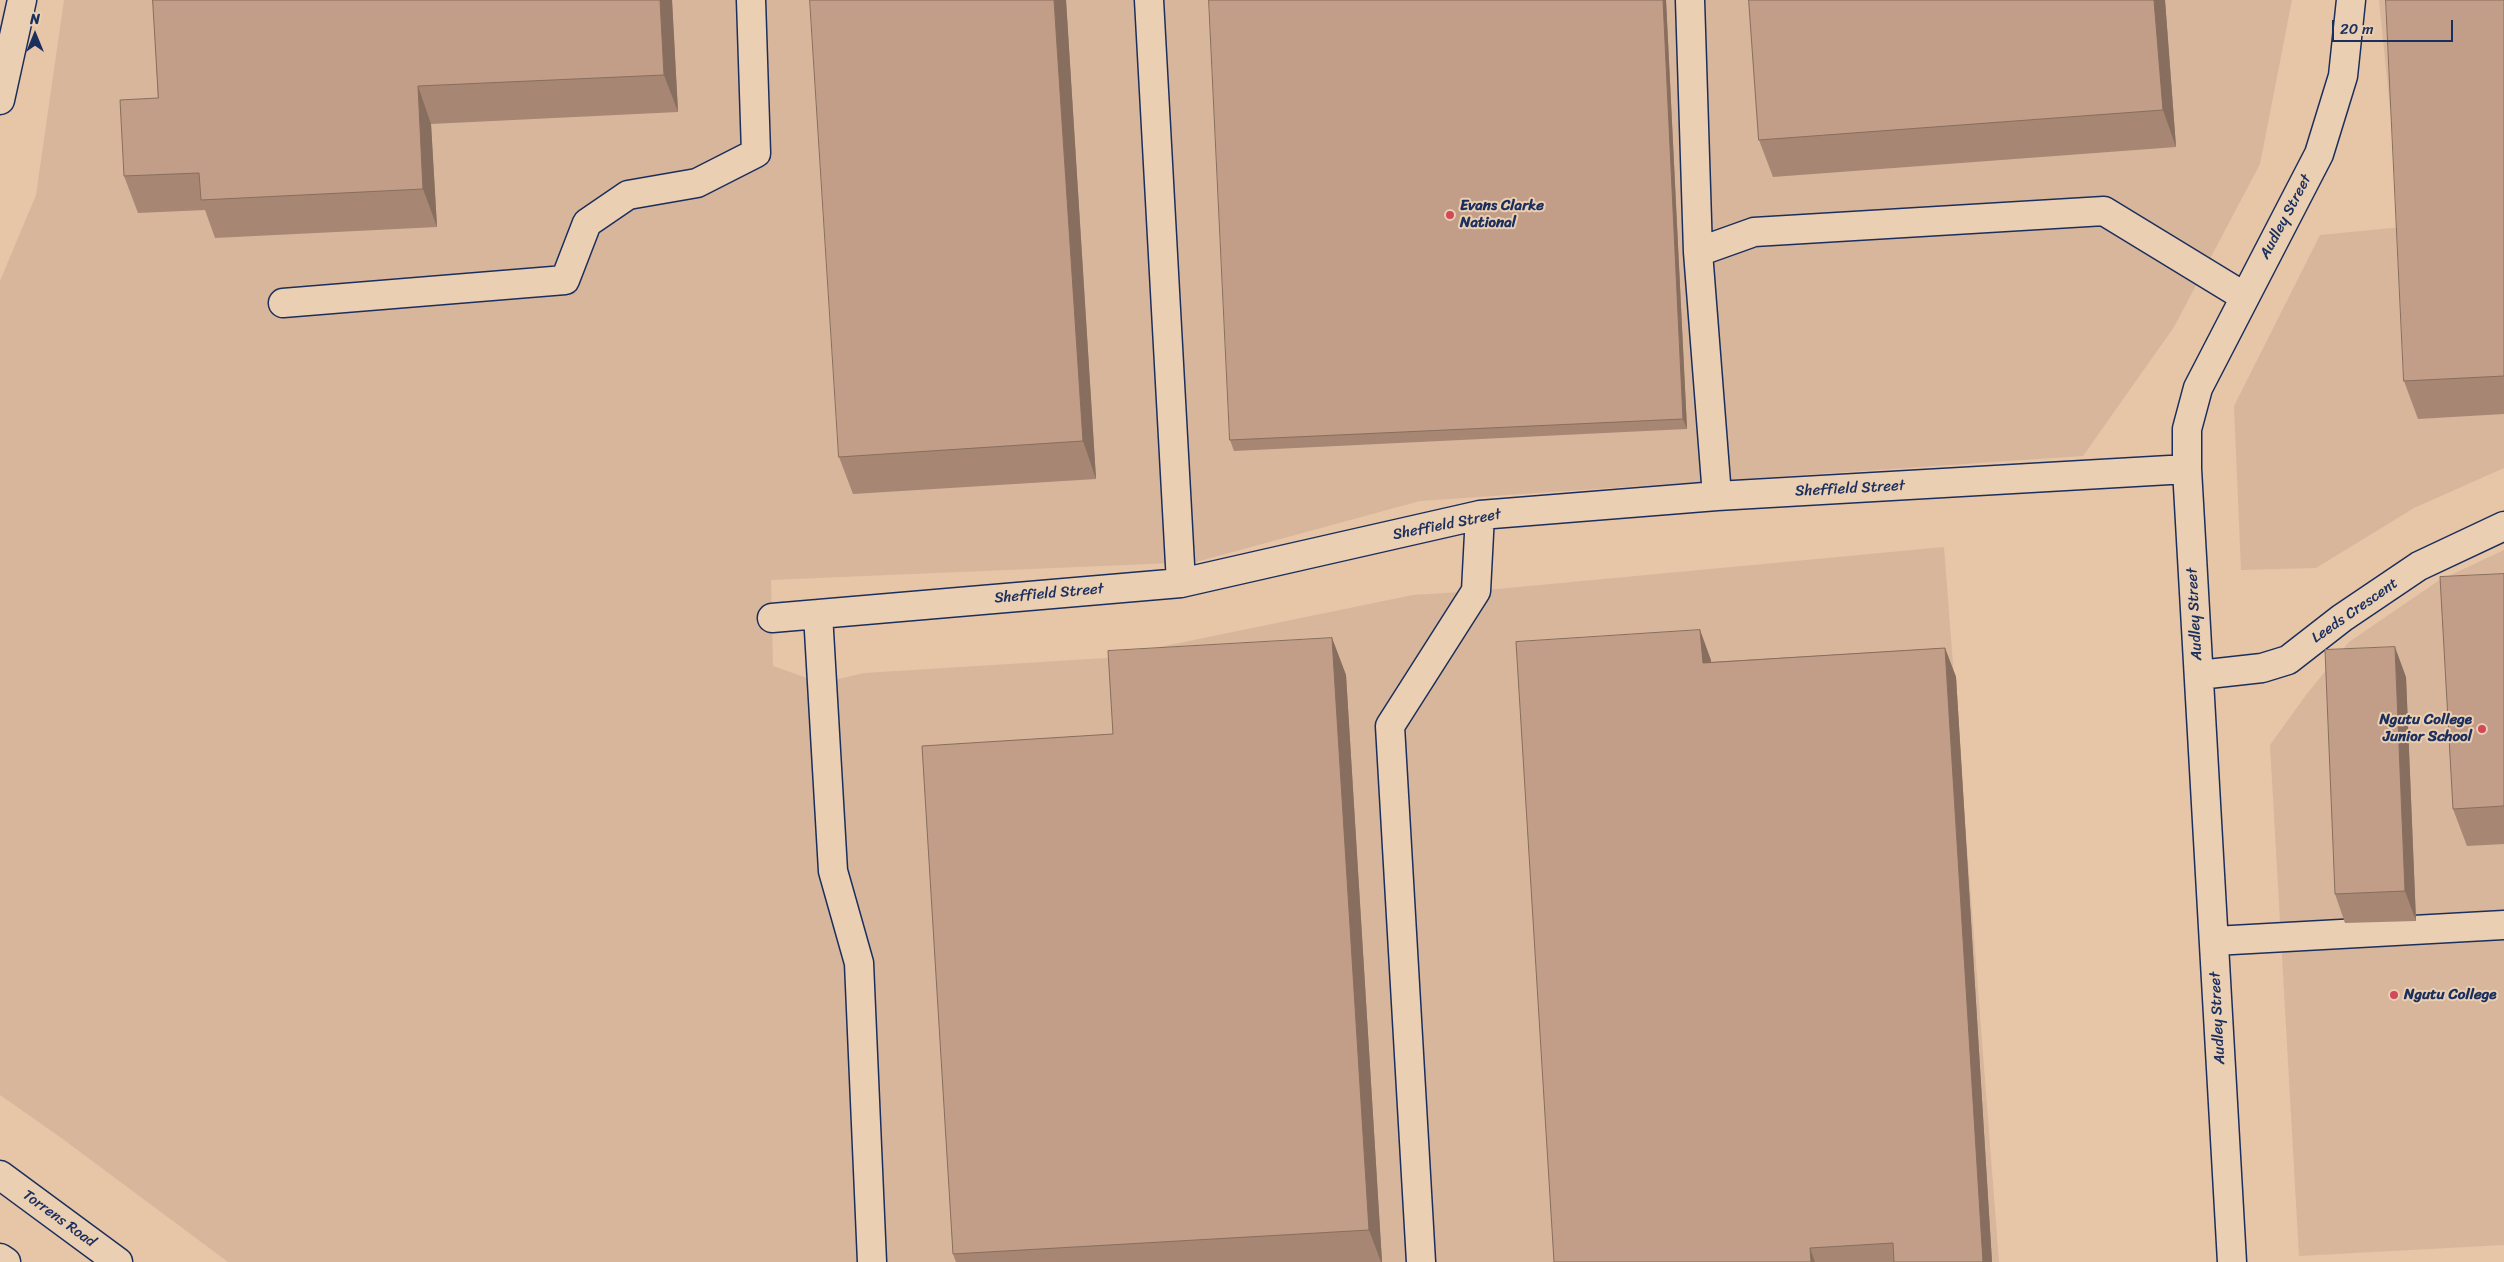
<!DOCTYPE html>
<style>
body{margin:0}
#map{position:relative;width:2504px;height:1262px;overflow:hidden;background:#e7c5a7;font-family:Sriracha,sans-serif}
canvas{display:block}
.north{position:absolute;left:10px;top:10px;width:50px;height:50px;-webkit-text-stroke:4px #ebcfb2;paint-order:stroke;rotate:0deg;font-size:14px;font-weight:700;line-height:20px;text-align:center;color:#1b2f5e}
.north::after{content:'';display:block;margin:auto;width:18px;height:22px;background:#1b2f5e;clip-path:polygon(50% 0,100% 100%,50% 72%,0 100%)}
.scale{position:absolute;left:2332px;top:20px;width:121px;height:22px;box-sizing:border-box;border:2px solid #1b2f5e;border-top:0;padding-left:6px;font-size:15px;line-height:18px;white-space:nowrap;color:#1b2f5e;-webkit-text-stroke:4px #ebcfb2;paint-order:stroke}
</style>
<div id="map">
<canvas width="2504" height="1262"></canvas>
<div class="north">N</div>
<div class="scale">20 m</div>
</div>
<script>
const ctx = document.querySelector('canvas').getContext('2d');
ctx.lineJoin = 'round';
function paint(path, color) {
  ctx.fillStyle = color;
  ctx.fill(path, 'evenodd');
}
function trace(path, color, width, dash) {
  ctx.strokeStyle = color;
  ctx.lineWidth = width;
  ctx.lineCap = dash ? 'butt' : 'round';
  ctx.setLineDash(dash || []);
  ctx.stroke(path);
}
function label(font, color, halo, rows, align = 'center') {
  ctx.font = font + ' Sriracha,sans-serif';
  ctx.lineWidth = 4;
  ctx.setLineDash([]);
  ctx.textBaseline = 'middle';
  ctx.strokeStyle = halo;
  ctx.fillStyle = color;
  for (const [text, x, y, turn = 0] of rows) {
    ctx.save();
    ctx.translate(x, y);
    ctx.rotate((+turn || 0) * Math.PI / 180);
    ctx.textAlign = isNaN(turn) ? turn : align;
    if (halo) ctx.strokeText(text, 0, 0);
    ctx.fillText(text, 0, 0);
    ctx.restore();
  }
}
paint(new Path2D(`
 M 64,0 L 2292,0 L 2260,164 L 2174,327 L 2083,456 L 1420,501 L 1196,562 L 771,580 L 773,666 L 821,683 L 864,673 L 1106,658 L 1413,595 L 1476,591 L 1944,547 L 1999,1262 L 228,1262 L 60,1137 L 0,1095 L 0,281 L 36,195 Z
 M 2379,0 L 2504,0 L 2504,468 L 2414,508 L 2316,568 L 2241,570 L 2234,406 L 2320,235 L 2402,227 Z
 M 2504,550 L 2504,1245 L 2299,1256 L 2270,745 L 2306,695 L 2349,642 L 2438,581 Z`), '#d8b69c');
const minor = new Path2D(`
 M 1149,0 L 1181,583
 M 1690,0 L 1698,252 L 1717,496
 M 0,100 L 22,0
 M 1698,252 L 1754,232 L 2104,211 L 2245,297
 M 283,303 L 565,280 L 587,223 L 628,195 L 697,183 L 756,153 L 751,0
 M 818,614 L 833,871 L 859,963 L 872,1262
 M 772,618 L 1181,583 L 1480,515 L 1717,496 L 2187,469
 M 2199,675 L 2262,668 L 2288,660 L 2342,618 L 2419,566 L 2504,526
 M 2214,941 L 2504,925
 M 1421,1262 L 1390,726 L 1476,591 L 1480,515
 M 2232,1262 L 2187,469 L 2187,429 L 2198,388 L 2319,154 L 2343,76 L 2351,0`);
const major = new Path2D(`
 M 0,1175 L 118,1262
 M 0,1258 L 6,1262`);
trace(minor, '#1b2f5e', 31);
trace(major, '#1b2f5e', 31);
trace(minor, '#ebcfb2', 28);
trace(major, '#ebcfb2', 28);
paint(new Path2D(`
 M 153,0 L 672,0 L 678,112 L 431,124 L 437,227 L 215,238 L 205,210 L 138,213 L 124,176 L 158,98 Z
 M 1066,0 L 1096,479 L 853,494 L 839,457 Z
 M 1666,0 L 1687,429 L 1234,451 L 1230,440 Z
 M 1749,0 L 2165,0 L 2176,147 L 1773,177 L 1759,140 Z
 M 2504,0 L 2504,414 L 2418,419 L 2404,381 Z
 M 2504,574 L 2504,844 L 2467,846 L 2453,809 Z
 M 1700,630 L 1711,662 L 1945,648 L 1956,677 L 1992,1262 L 1554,1262 Z
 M 1332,638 L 1346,675 L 1382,1262 L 956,1262 L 953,1254 L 1113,734 Z
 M 2406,677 L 2416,921 L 2345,923 L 2335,894 Z`), '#a78774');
paint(new Path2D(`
 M 660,0 L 672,0 L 678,112 L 664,75 Z
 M 1054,0 L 1066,0 L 1096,479 L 1083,441 Z
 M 1663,0 L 1666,0 L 1687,429 L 1683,419 Z
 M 2154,0 L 2165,0 L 2176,147 L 2163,110 Z
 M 418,86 L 431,124 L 437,227 L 423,189 Z
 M 1700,630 L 1711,660 L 1713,692 L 1703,663 Z
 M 1332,638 L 1346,675 L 1382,1262 L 1381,1262 L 1369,1230 Z
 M 2395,647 L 2406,677 L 2416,921 L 2405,891 Z
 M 1945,648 L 1956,677 L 1992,1262 L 1983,1262 Z
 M 1810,1248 L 1815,1262 L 1811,1262 Z`), '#886e5e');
const building = new Path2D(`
 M 153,0 L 660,0 L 664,75 L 418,86 L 423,189 L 201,200 L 199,173 L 124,176 L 120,100 L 158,98 Z
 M 810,0 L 1054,0 L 1083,441 L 839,457 Z
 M 1209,0 L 1663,0 L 1683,419 L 1230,440 Z
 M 1749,0 L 2154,0 L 2163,110 L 1759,140 Z
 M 2386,0 L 2504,0 L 2504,376 L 2404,381 Z
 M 2504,574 L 2504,806 L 2453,809 L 2440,577 Z
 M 1700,630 L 1703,663 L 1945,648 L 1983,1262 L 1894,1262 L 1893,1243 L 1810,1248 L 1811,1262 L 1554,1262 L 1516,642 Z
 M 1332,638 L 1369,1230 L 953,1254 L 922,746 L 1113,734 L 1108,651 Z
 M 2395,647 L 2405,891 L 2335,894 L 2325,650 Z`);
paint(building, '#c29d87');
trace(building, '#886e5e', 1);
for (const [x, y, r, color] of [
 [1450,215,5,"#d1495b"],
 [2482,729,5,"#d1495b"],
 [2394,995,5,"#d1495b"]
]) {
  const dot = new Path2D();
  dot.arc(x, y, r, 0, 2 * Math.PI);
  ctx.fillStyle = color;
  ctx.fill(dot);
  trace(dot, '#ebcfb2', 2);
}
label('bold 15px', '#1b2f5e', '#ebcfb2', [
 ["Evans Clarke",1460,206],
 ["National",1460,223],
 ["Ngutu College",2472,720,"right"],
 ["Junior School",2472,737,"right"],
 ["Ngutu College",2404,995]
], 'left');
label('15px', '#1b2f5e', '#ebcfb2', [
 ["Audley Street",2286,217,-62],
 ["Sheffield Street",1850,489,-3],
 ["Sheffield Street",1447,525,-11],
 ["Sheffield Street",1049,594,-5],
 ["Leeds Crescent",2355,611,-35],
 ["Audley Street",2195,614,-93],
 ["Audley Street",2218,1018,-93],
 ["Torrens Road",59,1219,36]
]);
</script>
